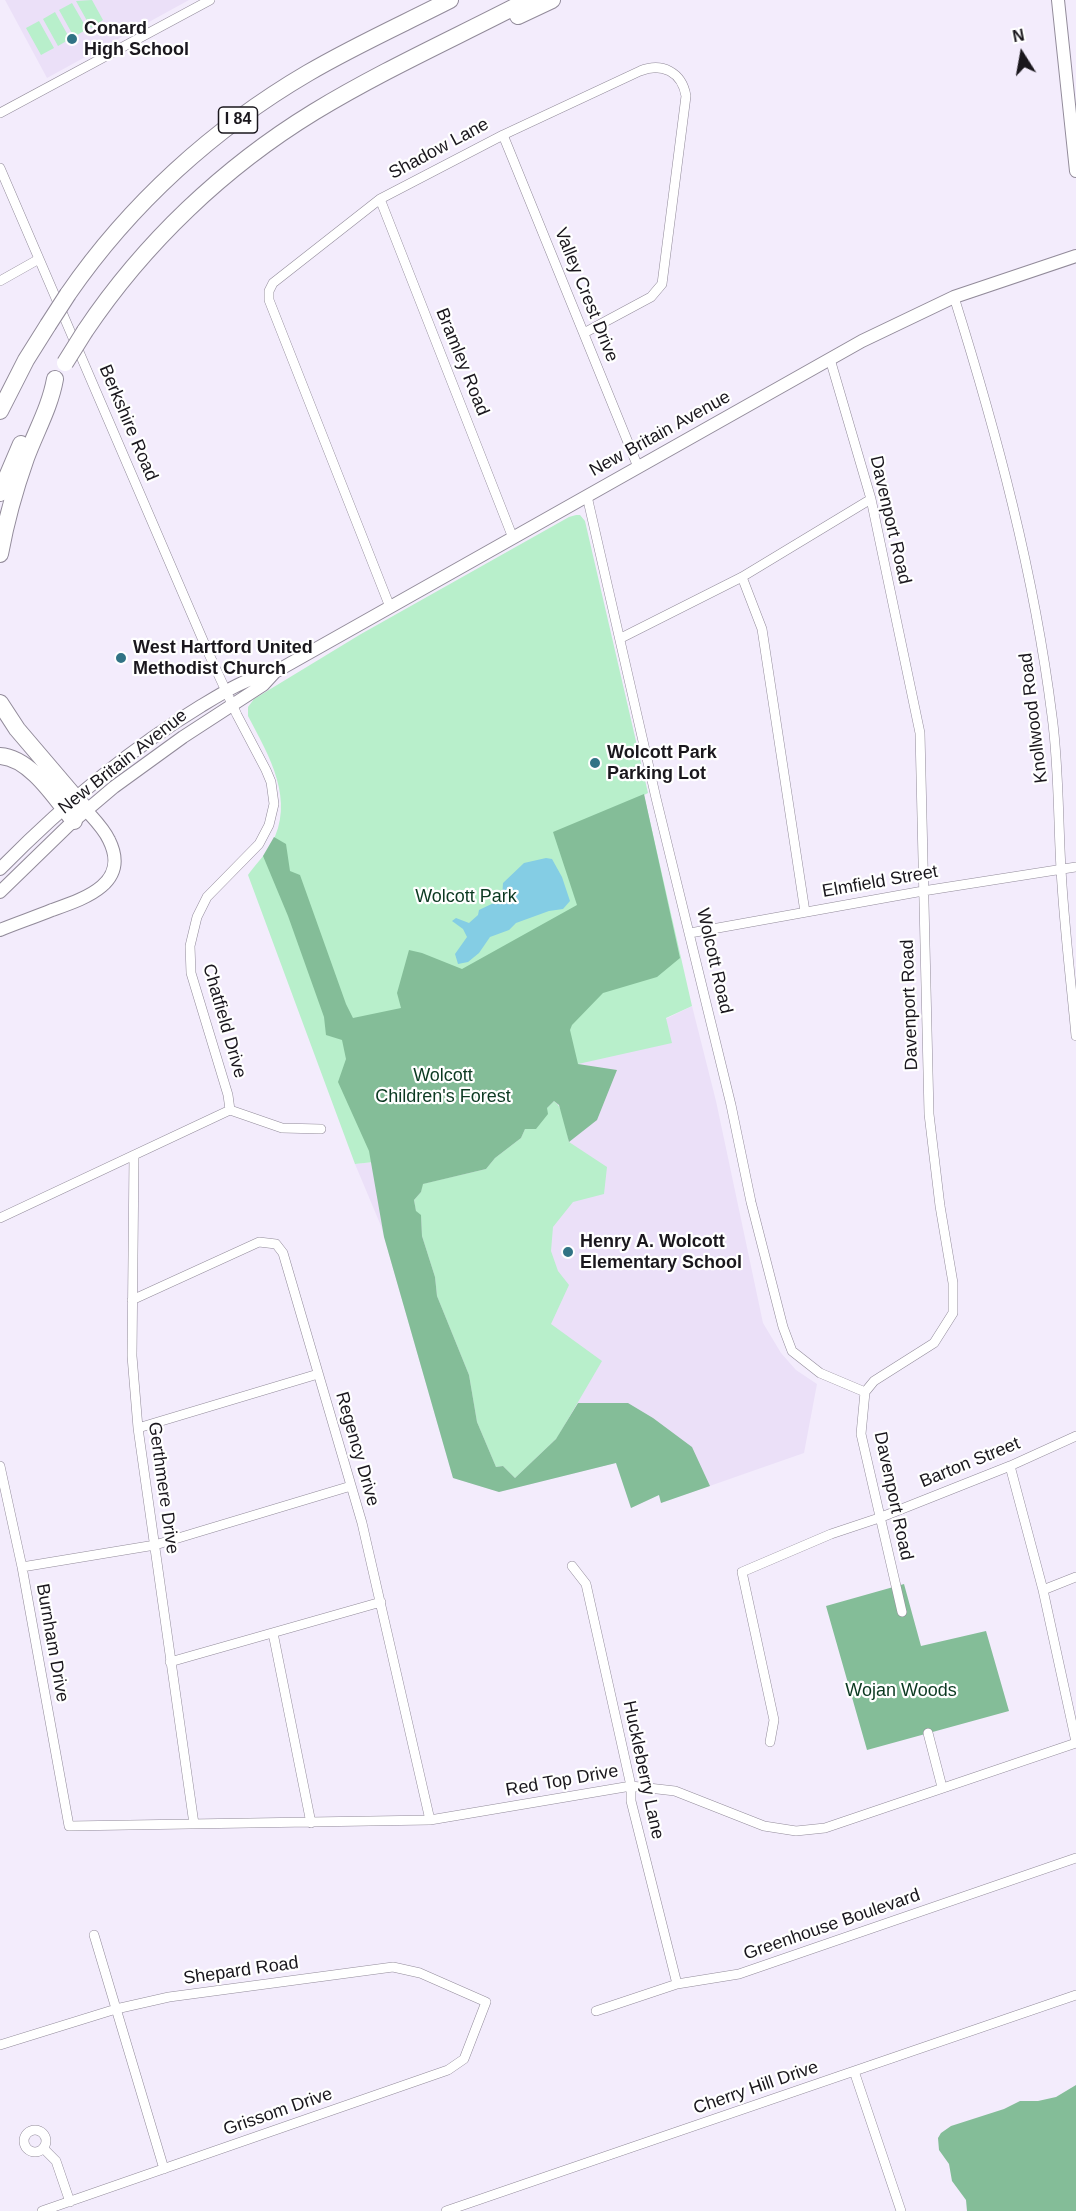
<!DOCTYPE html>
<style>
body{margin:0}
#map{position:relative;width:1076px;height:2211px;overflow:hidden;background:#f3ecfc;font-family:Helvetica,sans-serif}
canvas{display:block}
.north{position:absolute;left:992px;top:24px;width:60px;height:60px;-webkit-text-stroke:4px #fff;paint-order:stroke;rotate:349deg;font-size:16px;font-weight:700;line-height:24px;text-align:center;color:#1a171d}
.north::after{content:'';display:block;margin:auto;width:21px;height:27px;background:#1a171d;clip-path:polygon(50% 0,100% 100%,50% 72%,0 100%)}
</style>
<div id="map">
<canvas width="1076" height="2211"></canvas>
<div class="north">N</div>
</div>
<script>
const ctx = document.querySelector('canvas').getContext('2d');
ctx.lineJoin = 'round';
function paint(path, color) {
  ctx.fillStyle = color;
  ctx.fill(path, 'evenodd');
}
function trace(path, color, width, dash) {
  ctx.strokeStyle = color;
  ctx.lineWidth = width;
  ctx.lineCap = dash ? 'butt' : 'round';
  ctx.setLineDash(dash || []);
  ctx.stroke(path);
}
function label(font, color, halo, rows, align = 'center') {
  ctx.font = font + ' Helvetica,sans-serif';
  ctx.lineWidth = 4.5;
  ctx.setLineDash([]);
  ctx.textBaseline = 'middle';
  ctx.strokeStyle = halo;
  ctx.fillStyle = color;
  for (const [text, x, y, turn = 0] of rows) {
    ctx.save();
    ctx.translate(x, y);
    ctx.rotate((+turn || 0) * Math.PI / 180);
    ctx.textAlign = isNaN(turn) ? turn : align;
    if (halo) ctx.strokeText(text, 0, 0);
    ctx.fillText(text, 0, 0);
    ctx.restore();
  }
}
paint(new Path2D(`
 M 5,0 L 189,0 L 47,78 Z
 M 692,1006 L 716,1101 L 763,1323 L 781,1353 L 796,1370 L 817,1384 L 804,1453 L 661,1503 L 659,1495 L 631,1508 L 616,1463 L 499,1492 L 453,1478 L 381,1226 L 355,1164 L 458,1153 L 547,1077 Z`), '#ebe0f8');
paint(new Path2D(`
 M 92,0 L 103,20 L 91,28 L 76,1 Z
 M 72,3 L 87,29 L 74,37 L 59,10 Z
 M 55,12 L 70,39 L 58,46 L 43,19 Z
 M 39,21 L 54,48 L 41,55 L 26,28 Z
 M 576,515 L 580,515 L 585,521 L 648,793 L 644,795 L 692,1006 L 666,1018 L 672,1043 L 569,1066 L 458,1153 L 355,1164 L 248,875 C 255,865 265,855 271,845 C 296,800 269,756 248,716 L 248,707 L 254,699 L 361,634 L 569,517 Z
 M 554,1101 C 565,1109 566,1129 569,1142 L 607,1167 L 604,1194 L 573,1202 L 553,1227 L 551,1251 L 558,1271 L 569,1285 L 551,1324 L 602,1361 L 557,1438 L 515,1478 L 503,1466 L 496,1467 L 477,1422 L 469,1375 L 437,1296 L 435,1277 L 422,1236 L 421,1216 L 416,1212 L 414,1200 L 421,1192 L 422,1184 L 486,1169 L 495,1158 L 521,1138 L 525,1129 L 536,1128 L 547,1108 Z`), '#b8efcb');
paint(new Path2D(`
 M 644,794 L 680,958 L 657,977 L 603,993 L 572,1025 L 570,1030 L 578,1064 L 617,1070 L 597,1120 L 569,1142 L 559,1105 L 554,1101 L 547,1108 L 548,1114 L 536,1129 L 525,1129 L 521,1138 L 495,1158 L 486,1169 L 423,1184 L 421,1192 L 414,1200 L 416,1211 L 421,1215 L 422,1236 L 435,1277 L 437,1296 L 469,1375 L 477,1422 L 496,1467 L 503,1466 L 515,1478 L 556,1439 L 578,1403 L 628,1403 L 653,1418 L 692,1447 L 710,1486 L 661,1503 L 659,1495 L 631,1508 L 616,1463 L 499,1492 L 453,1478 L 384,1237 L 369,1151 L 338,1082 L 346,1059 L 342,1040 L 326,1035 L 324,1017 L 288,916 L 263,856 L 274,837 L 286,844 L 290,871 L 300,875 L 346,1004 L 353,1018 L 401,1008 L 397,993 L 409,950 L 422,953 L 462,969 L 577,905 L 553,832 Z
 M 904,1584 L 921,1646 L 986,1631 L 1009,1711 L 867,1750 L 826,1606 Z
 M 1076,2085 L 1076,2211 L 967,2211 L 966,2200 L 952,2181 L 949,2164 L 939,2150 L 938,2138 L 941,2133 L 951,2126 L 1004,2109 L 1020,2101 L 1038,2101 L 1056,2097 Z`), '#84bd98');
paint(new Path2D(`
 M 546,858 L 552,859 L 562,877 L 570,901 L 563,909 L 549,911 L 516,923 L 509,930 L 490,937 L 479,953 L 468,962 L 458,964 L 455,954 L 467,937 L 463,929 L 452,921 L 456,918 L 469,923 L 478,915 L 479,910 L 502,899 L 503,883 L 524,863 Z`), '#84cde4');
const minor = new Path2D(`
 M 0,113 L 210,0
 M 503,135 L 638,467
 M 0,168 L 208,652 L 237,715 L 266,770 L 271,782 L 274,804 L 269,825 L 259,844 L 207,897 L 197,917 L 190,946 L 191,973 L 228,1095 L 230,1110
 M 380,199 L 513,538
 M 0,281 L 39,259
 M 954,297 C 997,434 1034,573 1052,716 C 1059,767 1058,818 1061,869 C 1064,925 1071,981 1076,1036
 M 830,359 L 871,499 L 920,733 L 929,1114 L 940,1206 L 953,1283 L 953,1313 L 934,1343 L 874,1381 L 865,1392 L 861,1434 L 902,1612
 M 587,496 L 656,798 L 731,1105 L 751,1202 L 783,1327 L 792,1351 L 820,1373 L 865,1392
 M 742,577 L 762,629 L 805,912
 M 390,607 L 269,300 L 269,291 L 273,283 L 380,199 L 503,135 L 640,71 C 662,62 682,72 686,96 L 662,284 L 651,297 L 584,333
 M 621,638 L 742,577 L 871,499
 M 690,933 L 923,891 L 1076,867
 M 134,1155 L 132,1356 L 138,1428 L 194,1824
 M 0,1218 L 230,1110 L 282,1128 L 321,1129
 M 132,1300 L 259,1242 L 276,1244 L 283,1253 L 362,1523 L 430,1820
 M 138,1428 L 318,1374
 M 0,1466 L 22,1567 L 69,1826 L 430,1820 L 631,1786 L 675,1791 L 764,1826 L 796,1831 L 825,1828 L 1076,1743
 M 1010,1466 L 1043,1590 L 1076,1742
 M 572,1566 L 586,1584 L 631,1786 L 631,1801 L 677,1984
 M 22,1567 L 155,1545 L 351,1486
 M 1043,1590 L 1076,1577
 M 273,1633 L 311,1823
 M 170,1662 L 381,1602
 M 928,1733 L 942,1787
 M 770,1742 L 774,1720 L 742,1572 L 831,1534 L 879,1518 L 1010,1466 L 1076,1436
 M 94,1935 L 164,2169
 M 596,2011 L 677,1984 L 739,1974 L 1076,1858
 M 0,2045 L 116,2009 L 169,1997 L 393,1967 L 420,1973 L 486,2002 L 464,2059 L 448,2070 L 42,2211
 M 854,2071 L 901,2211
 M24 2141a11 11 0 1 1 22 0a11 11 0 1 1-22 0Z
 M 43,2148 L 56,2161 L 70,2202
 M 446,2211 L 1076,1995`);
const secondary = new Path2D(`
 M 1058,0 L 1076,171
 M 0,869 C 60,808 127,751 201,706 C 224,692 248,677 275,672
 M 0,892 L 68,826 L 114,787 L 183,737 L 263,685 L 275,672 L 862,341 L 954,297 L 1076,256
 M 0,930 C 17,923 35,917 52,910 C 83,899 131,884 109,840 C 104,829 94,819 86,810`);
const motorway = new Path2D(`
 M 518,16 L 552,0
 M 68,294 C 130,204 214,128 308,73 C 354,46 403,24 450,0
 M 85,331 C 144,243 224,167 314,112 C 383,70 457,37 528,0
 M 0,411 L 26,360 L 48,325
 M 0,493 L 21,444
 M 0,554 C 6,521 15,489 26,458 C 36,431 50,407 55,379
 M 0,703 L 17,729 L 86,810
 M 0,756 C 31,758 56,799 74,821`);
trace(minor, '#928b9a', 10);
trace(secondary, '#928b9a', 14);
trace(motorway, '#928b9a', 18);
trace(minor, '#fff', 9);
trace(secondary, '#fff', 12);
trace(motorway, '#fff', 16);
const motorwayBridge = new Path2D(`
 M 48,325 L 68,294
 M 65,363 L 85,331`);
trace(motorwayBridge, '#928b9a', 18, []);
trace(motorwayBridge, '#fff', 16);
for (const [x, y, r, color] of [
 [72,39,6,"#317385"],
 [121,658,6,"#317385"],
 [595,763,6,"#317385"],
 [568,1252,6,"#317385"]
]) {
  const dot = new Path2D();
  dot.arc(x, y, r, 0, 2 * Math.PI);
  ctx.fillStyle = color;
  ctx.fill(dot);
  trace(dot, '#fff', 2);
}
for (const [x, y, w] of [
 [238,120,39]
]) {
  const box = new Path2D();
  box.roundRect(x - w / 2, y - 13, w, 26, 4.5);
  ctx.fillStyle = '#fff';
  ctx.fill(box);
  trace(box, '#1a171d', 1.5);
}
label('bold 16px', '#1a171d', null, [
 ["I 84",238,120]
]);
label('bold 18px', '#1a171d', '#fff', [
 ["Conard",84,29],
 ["High School",84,50],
 ["West Hartford United",133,648],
 ["Methodist Church",133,669],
 ["Wolcott Park",607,753],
 ["Parking Lot",607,774],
 ["Henry A. Wolcott",580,1242],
 ["Elementary School",580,1263]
], 'left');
label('18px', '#1a171d', '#fff', [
 ["Shadow Lane",439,149,-28],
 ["Valley Crest Drive",586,295,68],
 ["Bramley Road",462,362,68],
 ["Berkshire Road",128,423,67],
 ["New Britain Avenue",660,434,-29],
 ["Davenport Road",890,520,77],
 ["Knollwood Road",1034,718,-97],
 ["New Britain Avenue",123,762,-38],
 ["Elmfield Street",880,882,-10],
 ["Wolcott Road",714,961,77],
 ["Davenport Road",910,1005,-92],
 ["Chatfield Drive",224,1021,74],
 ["Regency Drive",357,1449,74],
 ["Barton Street",970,1463,-22],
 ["Gerthmere Drive",163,1488,82],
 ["Davenport Road",893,1496,78],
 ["Burnham Drive",52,1643,80],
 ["Huckleberry Lane",643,1770,78],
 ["Red Top Drive",562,1781,-10],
 ["Greenhouse Boulevard",832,1925,-19],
 ["Shepard Road",241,1971,-8],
 ["Cherry Hill Drive",756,2088,-19],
 ["Grissom Drive",278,2112,-19]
]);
label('18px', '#0b3921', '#fff', [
 ["Wolcott Park",466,897],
 ["Wolcott",443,1076],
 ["Children's Forest",443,1097],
 ["Wojan Woods",901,1691]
]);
</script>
